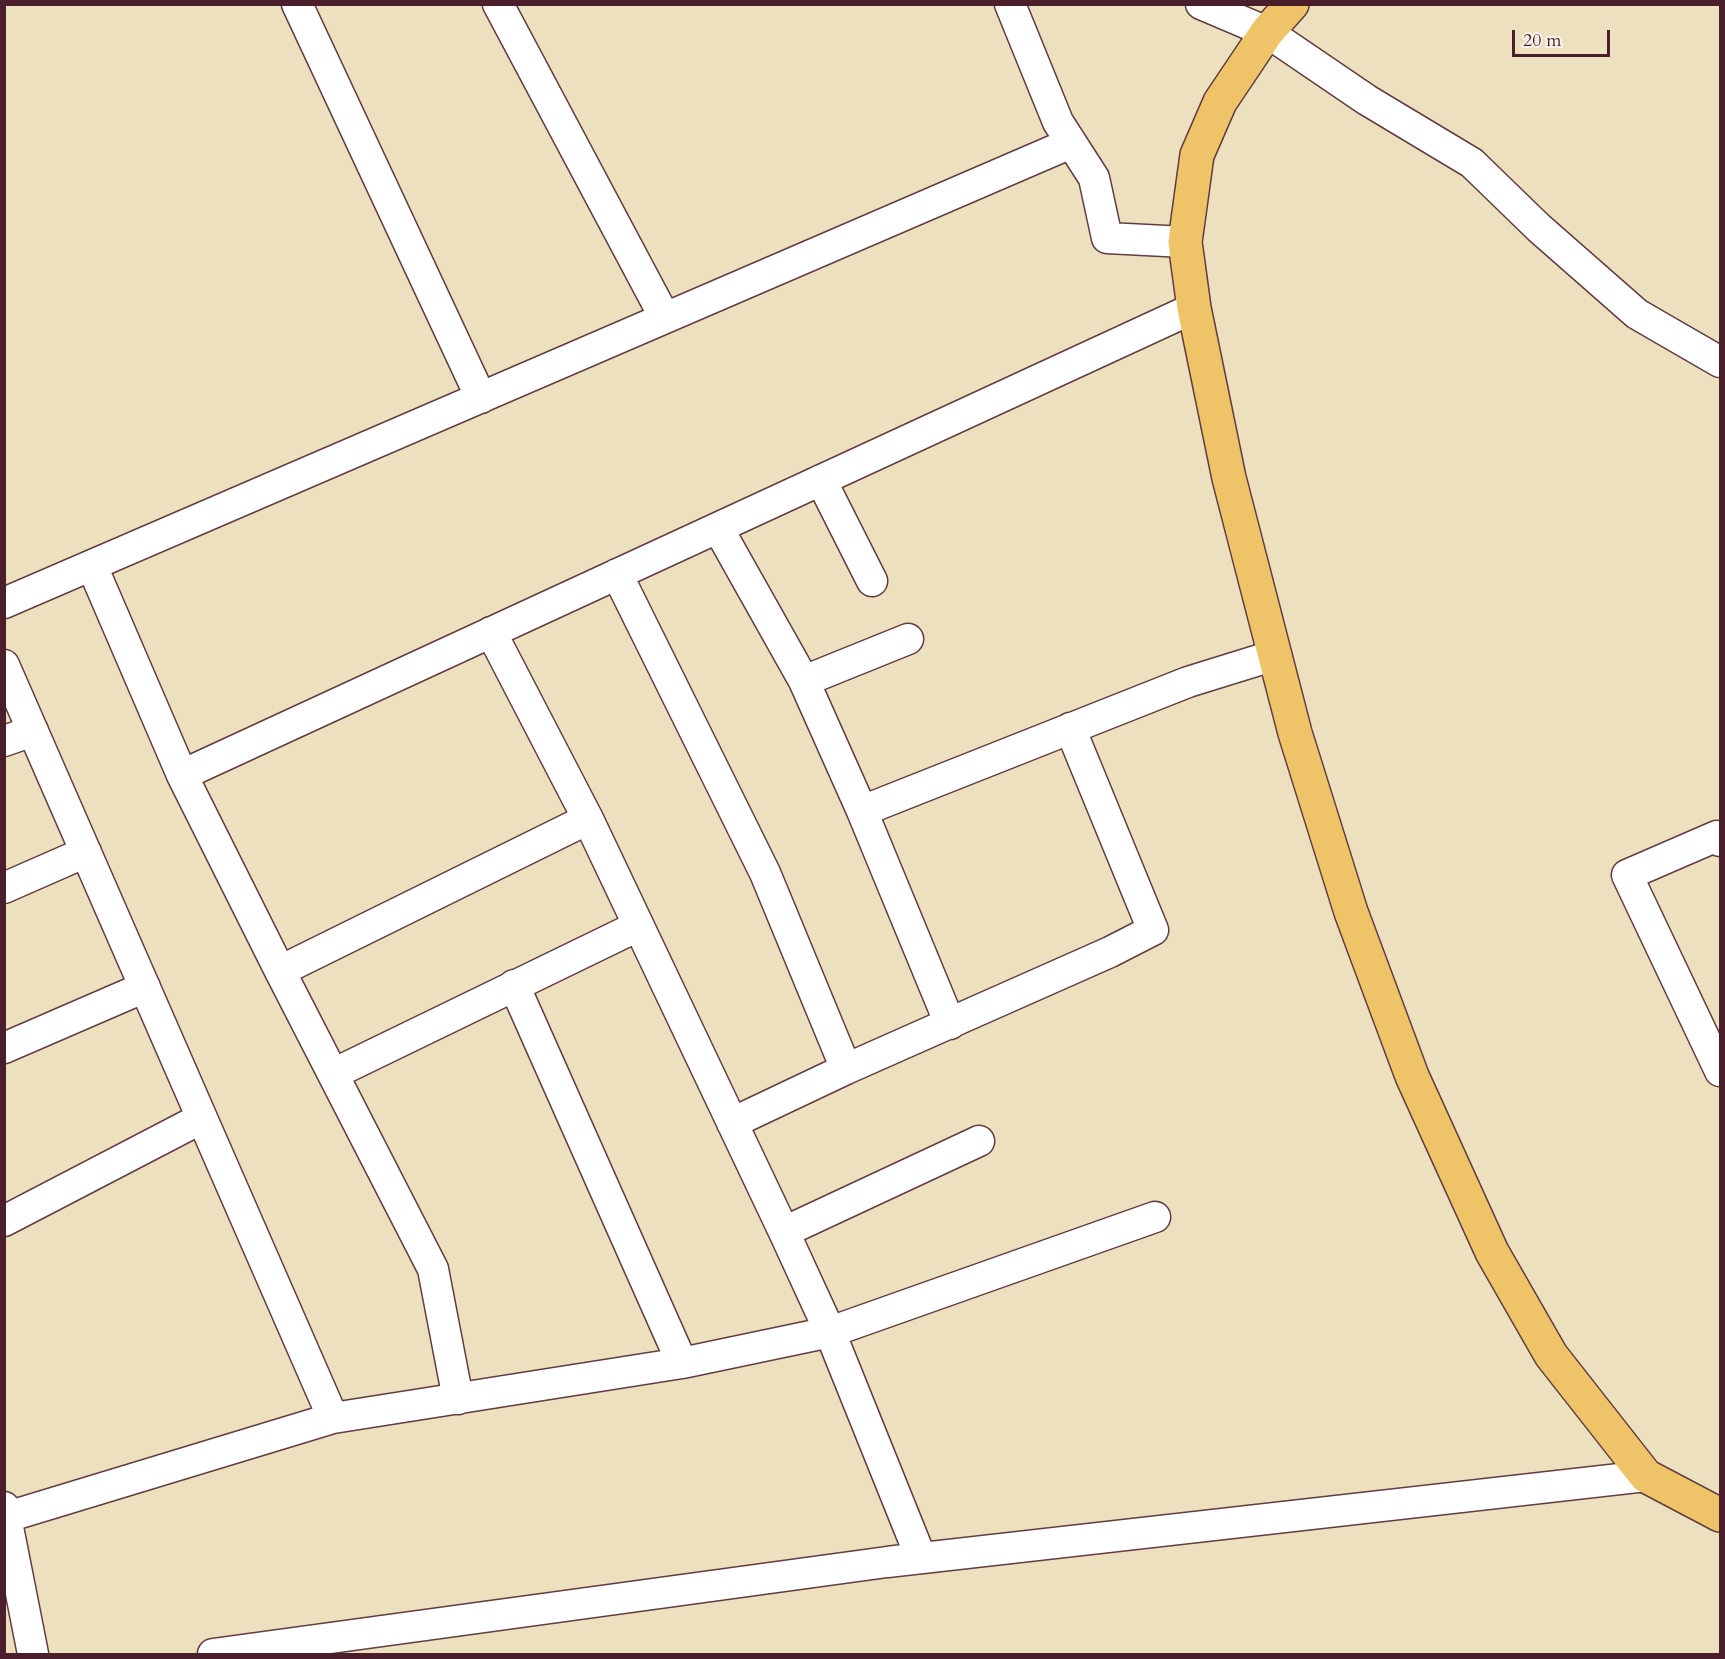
<!DOCTYPE html>
<style>
body{margin:0}
#map{position:relative;width:1725px;height:1659px;overflow:hidden;background:#ece0bf;font-family:Cardo,serif}
canvas{display:block}
.frame{position:absolute;inset:0;border:6px solid #4a1f2b;pointer-events:none}
.scale{position:absolute;left:1512px;top:30px;width:98px;height:27px;box-sizing:border-box;border:3px solid #4a1f2b;border-top:0;padding-left:8px;font-size:18px;line-height:21px;white-space:nowrap;color:#4a1f2b;-webkit-text-stroke:4px #f7f3e8;paint-order:stroke}
</style>
<div id="map">
<canvas width="1725" height="1659"></canvas>
<div class="frame"></div>
<div class="scale">20 m</div>
</div>
<script>
const ctx = document.querySelector('canvas').getContext('2d');
ctx.lineJoin = 'round';
function trace(path, color, width, dash) {
  ctx.strokeStyle = color;
  ctx.lineWidth = width;
  ctx.lineCap = dash ? 'butt' : 'round';
  ctx.setLineDash(dash || []);
  ctx.stroke(path);
}
const minor = new Path2D(`
 M 297,4 L 481,398
 M 498,4 L 665,318
 M 1010,4 L 1058,122 L 1094,178 L 1107,238 L 1185,242
 M 1201,4 L 1267,32 L 1367,100 L 1472,163 L 1539,228 L 1637,314 L 1720,362
 M 821,480 L 872,581
 M 718,528 L 804,681 L 862,811 L 950,1024
 M 92,566 L 182,775 L 280,971 L 433,1269 L 458,1399
 M 617,574 L 765,873 L 846,1069
 M 4,603 L 1071,143
 M 491,632 L 588,819 L 784,1232 L 830,1332 L 921,1558
 M 4,665 L 333,1418
 M 804,681 L 908,639
 M 4,741 L 33,731
 M 182,775 L 1194,308
 M 862,811 L 1188,682 L 1275,655
 M 1720,841 L 1717,836 L 1627,875 L 1720,1071
 M 4,888 L 86,852
 M 280,971 L 588,819
 M 514,985 L 682,1363
 M 4,1048 L 145,987
 M 333,1074 L 638,926
 M 732,1123 L 846,1069 L 1110,952 L 1153,930 L 1070,728
 M 4,1221 L 202,1118
 M 784,1232 L 979,1141
 M 4,1507 L 33,1654
 M 7,1517 L 333,1418 L 682,1363 L 830,1332 L 1155,1217
 M 213,1654 L 887,1562 L 1646,1476`);
const primary = new Path2D(`
 M 1292,4 L 1267,32 L 1220,102 L 1197,155 L 1185,242 L 1194,308 L 1229,478 L 1295,733 L 1351,912 L 1412,1076 L 1492,1252 L 1551,1355 L 1646,1476 L 1720,1515`);
trace(minor, '#623c41', 33);
trace(primary, '#623c41', 36);
trace(minor, '#fff', 30);
trace(primary, '#efc469', 33);
</script>
